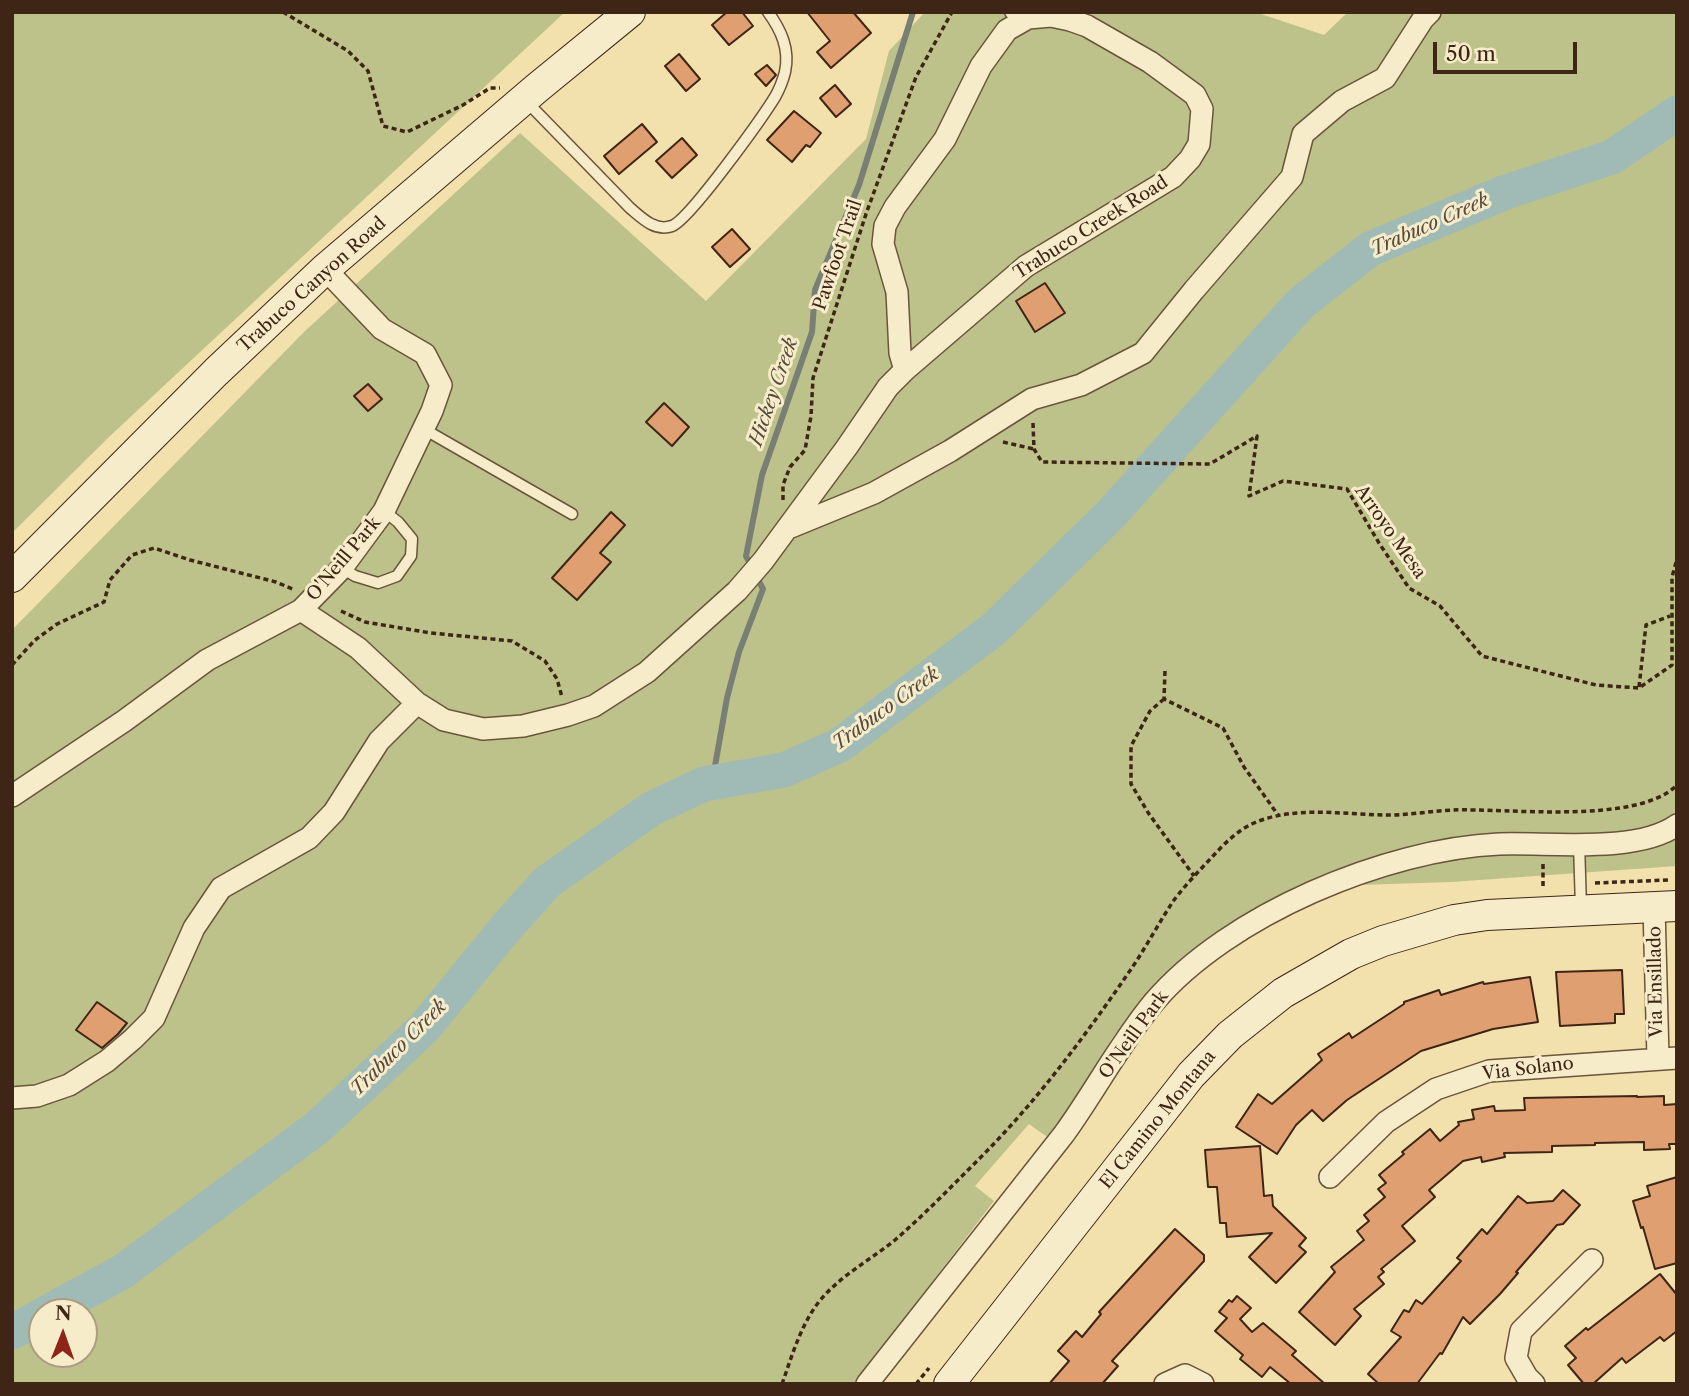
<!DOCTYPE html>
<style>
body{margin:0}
#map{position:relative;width:1689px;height:1396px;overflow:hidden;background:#f2e1ad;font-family:"Libre Caslon Text",serif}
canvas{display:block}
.frame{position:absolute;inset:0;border:14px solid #3e2516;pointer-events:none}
.north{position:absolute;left:28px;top:1298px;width:70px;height:70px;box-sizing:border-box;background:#f7ecca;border:2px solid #ad9c82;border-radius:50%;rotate:1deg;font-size:19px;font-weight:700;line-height:28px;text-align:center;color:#3e2516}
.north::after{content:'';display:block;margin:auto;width:24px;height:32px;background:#8f2418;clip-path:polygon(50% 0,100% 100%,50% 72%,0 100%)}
.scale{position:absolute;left:1433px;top:42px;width:144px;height:32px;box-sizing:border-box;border:4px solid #3e2516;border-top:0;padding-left:9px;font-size:21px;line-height:24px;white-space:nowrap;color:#3e2516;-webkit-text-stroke:5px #f7ecca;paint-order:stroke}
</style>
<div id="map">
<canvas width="1689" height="1396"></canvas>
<div class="frame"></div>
<div class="north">N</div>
<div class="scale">50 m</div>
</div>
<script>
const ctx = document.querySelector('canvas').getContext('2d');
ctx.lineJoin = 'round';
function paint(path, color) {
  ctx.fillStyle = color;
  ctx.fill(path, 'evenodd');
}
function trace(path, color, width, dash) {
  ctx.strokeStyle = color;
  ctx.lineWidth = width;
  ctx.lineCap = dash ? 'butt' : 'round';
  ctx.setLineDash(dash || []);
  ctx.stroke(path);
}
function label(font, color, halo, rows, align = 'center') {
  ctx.font = font + ' "Libre Caslon Text",serif';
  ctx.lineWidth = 6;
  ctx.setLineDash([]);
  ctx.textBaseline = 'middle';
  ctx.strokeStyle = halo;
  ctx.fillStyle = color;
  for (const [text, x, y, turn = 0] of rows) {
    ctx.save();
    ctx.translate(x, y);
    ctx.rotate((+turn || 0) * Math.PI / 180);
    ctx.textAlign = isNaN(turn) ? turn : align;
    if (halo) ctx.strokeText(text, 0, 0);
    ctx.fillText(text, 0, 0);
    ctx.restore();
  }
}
paint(new Path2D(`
 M 12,12 L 565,12 L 110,436 L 12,533 Z
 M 925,12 L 1255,12 L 1324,35 L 1348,12 L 1677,12 L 1677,866 L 1451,882 L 1329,886 L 1306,885 L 1183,959 L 1115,1034 L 1050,1139 L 1029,1124 L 975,1186 L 994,1201 L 854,1384 L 12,1384 L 12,630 L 304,332 L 520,133 L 706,301 L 866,139 L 889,51 ZM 42,1312 L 84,1312 L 84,1354 L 42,1354 Z`), '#bcc289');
trace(new Path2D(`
 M 751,566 L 746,556 L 762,475 L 812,332 L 815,290 L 859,185 L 913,12
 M 704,784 L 715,766 L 727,698 L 739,652 L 763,589 L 756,576`), '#797f75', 6);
trace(new Path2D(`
 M 48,1312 L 122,1272 L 318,1127 L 424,1028 L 505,929 L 547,882 L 651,809 L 704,784 L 784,770 L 840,745 L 995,628 L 1111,514 L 1301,303 L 1370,249 L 1506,192 L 1612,157 L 1677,113
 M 12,1332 L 42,1316`), '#a0bbb5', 35);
const building = new Path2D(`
 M 727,12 L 742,12 L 753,26 L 729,45 L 712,25 Z
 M 807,12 L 853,12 L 871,33 L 831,68 L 817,52 L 830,41 Z
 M 679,54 L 700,79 L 686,91 L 665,66 Z
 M 767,65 L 776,75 L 766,86 L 755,74 Z
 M 835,85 L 851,104 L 836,117 L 820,98 Z
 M 794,111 L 821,133 L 810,147 L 806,145 L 792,162 L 767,140 Z
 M 642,124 L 657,142 L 619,174 L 604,156 Z
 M 682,138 L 697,155 L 672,178 L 656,161 Z
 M 732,229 L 750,249 L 730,267 L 712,247 Z
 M 1045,283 L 1065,313 L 1035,332 L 1016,301 Z
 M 368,384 L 382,399 L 368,411 L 354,396 Z
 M 664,403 L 689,427 L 672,446 L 646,422 Z
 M 611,512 L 625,525 L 600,553 L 611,562 L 577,600 L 552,578 Z
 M 1622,970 L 1624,1014 L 1615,1014 L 1615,1023 L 1560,1026 L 1556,972 Z
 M 1530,977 L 1538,1022 L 1493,1029 L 1421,1051 L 1347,1100 L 1323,1121 L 1312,1110 L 1296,1125 L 1277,1154 L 1236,1127 L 1258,1094 L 1272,1104 L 1322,1060 L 1318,1054 L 1349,1033 L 1352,1038 L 1404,1004 L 1404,1002 L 1439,990 L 1441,995 L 1483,982 L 1484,984 Z
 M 97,1002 L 127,1023 L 118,1034 L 102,1048 L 76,1030 Z
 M 1637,1096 L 1637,1097 L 1664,1096 L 1664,1105 L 1677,1104 L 1677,1144 L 1669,1144 L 1670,1149 L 1644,1150 L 1644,1142 L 1595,1143 L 1595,1145 L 1552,1146 L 1552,1152 L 1504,1153 L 1505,1157 L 1482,1162 L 1481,1157 L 1463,1161 L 1429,1190 L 1435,1197 L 1402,1226 L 1415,1241 L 1381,1269 L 1384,1272 L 1378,1277 L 1384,1284 L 1354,1309 L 1361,1316 L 1335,1345 L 1299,1312 L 1335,1272 L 1331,1267 L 1364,1240 L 1357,1231 L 1369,1221 L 1364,1215 L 1385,1197 L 1378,1189 L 1386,1183 L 1379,1175 L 1404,1154 L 1402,1152 L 1430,1129 L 1440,1141 L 1459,1125 L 1458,1122 L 1474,1119 L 1472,1110 L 1494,1106 L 1495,1111 L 1525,1110 L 1524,1098 Z
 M 1260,1146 L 1264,1196 L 1272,1195 L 1273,1206 L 1306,1238 L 1299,1246 L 1306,1252 L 1276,1283 L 1249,1257 L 1272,1233 L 1227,1237 L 1226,1223 L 1220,1223 L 1217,1187 L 1208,1187 L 1205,1150 Z
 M 1677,1177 L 1677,1263 L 1655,1269 L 1643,1227 L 1641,1228 L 1633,1201 L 1650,1196 L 1647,1186 Z
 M 1563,1190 L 1580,1205 L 1563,1224 L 1557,1225 L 1516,1272 L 1518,1273 L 1500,1294 L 1470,1324 L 1463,1317 L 1442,1354 L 1440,1353 L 1417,1384 L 1379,1384 L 1368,1374 L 1401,1337 L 1391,1331 L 1404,1310 L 1409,1312 L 1416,1300 L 1422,1304 L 1461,1261 L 1457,1258 L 1482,1229 L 1487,1234 L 1518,1196 L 1527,1203 L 1553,1201 Z
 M 1175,1229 L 1204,1255 L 1204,1261 L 1112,1361 L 1118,1366 L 1102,1384 L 1049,1384 L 1069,1361 L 1058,1351 L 1076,1331 L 1082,1337 L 1101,1314 L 1099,1312 Z
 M 1660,1274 L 1677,1295 L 1677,1331 L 1664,1341 L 1660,1337 L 1626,1363 L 1622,1358 L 1593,1384 L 1584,1384 L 1568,1365 L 1576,1358 L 1565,1346 L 1586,1328 L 1588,1330 Z
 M 1237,1296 L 1251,1308 L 1240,1319 L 1252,1332 L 1263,1323 L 1296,1351 L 1292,1355 L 1325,1384 L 1291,1384 L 1270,1367 L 1262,1377 L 1240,1359 L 1243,1355 L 1215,1331 L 1227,1318 L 1219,1312 L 1229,1300 L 1232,1302 Z`);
paint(building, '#e09f70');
trace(building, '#3e2516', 2);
const lane = new Path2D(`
 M 1010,12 L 1018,23
 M 526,101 L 630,208 C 642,218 655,232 672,226 C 690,219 762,118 775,97 C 779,90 783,80 785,72 C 790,49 781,30 768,12
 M 422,428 L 572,514
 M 342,568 L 355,576 L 378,583 L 397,576 L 411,556 L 412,539 L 398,522 L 384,511
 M 1579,844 L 1581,907`);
const street = new Path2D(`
 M 791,527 L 874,493 L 950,451 L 1032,399 L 1081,385 L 1143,353 L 1194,290 L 1292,177 L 1303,134 L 1342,101 L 1385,78 L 1423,19 L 1430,12
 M 301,610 L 358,648 L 417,703
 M 12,796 L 124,721 L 207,660 L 301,610 L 342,568 L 384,511 L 432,411 L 441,385 L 425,354 L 382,329 L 325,269
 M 1654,907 L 1658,1058
 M 12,1098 L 37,1096 L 69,1085 L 107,1061 L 133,1039 L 154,1018 L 194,928 L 221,888 L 309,838 L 334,812 L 379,741 L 417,703 L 444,720 L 483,729 L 523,726 L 568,715 L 594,706 L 647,672 L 737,591 L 763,561 L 847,447 L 888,387 L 905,370 L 1026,266 L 1173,177 L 1190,159 L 1199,144 L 1202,109 L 1195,95 L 1150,62 L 1087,26 L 1070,20 L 1051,16 L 1028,18 L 1007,30 L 981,66 L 945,139 L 895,207 L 885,226 L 883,244 L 897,292 L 900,353 L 905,370
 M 1330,1177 L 1386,1122 L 1436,1089 L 1489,1071 L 1677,1058
 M 867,1384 L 1064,1134 C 1095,1091 1120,1043 1154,1002 C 1228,915 1386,849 1499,844 C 1549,842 1636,854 1677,825
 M 1165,1384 L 1185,1375 L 1203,1384
 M 1534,1384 L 1527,1377 L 1516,1358 L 1521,1331 L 1592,1260`);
const secondary = new Path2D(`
 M 12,577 L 216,372 L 325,269 L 537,88 L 630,12
 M 949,1384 L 1191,1075 L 1230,1035 L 1283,993 L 1351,954 L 1383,941 L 1454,920 L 1487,915 L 1677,906`);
trace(lane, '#6b543c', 13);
trace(street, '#6b543c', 24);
trace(secondary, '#3e2516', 32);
trace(new Path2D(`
 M 283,12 L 348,51 L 368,71 L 383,126 L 407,132 L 463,105 L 490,88 L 500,88
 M 1033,423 L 1034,449 L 1042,462 L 1210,464 L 1257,436 L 1249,496 L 1283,481 L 1347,489 L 1379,543 L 1409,588 L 1440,606 L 1482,656 L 1596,685 L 1639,688 L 1672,665 L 1672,577 L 1677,559
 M 1003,442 L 1034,449
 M 783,500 L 783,485 L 790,467 L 805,450 L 811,416 L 813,378 L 866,214 L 916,77 L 952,12
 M 341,611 L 365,622 L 431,633 L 512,641 L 545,661 L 557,679 L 562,697
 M 12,665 L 35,640 L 57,624 L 104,602 L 110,580 L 132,555 L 154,548 L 190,560 L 276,582 L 295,590
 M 1165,671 L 1164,699 L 1223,728 L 1244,767 L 1278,815
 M 1639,687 L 1646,625 L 1670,616
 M 1164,699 L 1150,711 L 1131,746 L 1131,784 L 1149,814 L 1194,876
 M 1543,864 L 1543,886
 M 1595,883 L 1668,880
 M 782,1384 C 792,1356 800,1327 818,1303 C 838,1277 869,1261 895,1240 C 925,1214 952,1186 980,1158 C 1035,1103 1083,1039 1127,975 C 1144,951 1158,924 1174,900 C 1186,884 1200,870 1213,856 C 1225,843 1238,830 1254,823 C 1296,805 1344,815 1388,815 C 1410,815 1431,811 1453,810 C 1507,808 1638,825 1677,785
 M 916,1384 L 929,1368`), '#3e2516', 3.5, [5, 3.5]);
trace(lane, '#f7ecca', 10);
trace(street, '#f7ecca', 21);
trace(secondary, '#f7ecca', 30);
label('18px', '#3e2516', '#f7ecca', [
 ["Trabuco Creek Road",1091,228,-32],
 ["Pawfoot Trail",838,255,-71],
 ["Trabuco Canyon Road",312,285,-42],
 ["Arroyo Mesa",1390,532,55],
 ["O'Neill Park",344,559,-50],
 ["Via Ensillado",1656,982,-91],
 ["O'Neill Park",1134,1035,-54],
 ["Via Solano",1528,1069,-7],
 ["El Camino Montana",1158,1120,-51]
]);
label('italic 19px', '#564a3e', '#f7ecca', [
 ["Trabuco Creek",1430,225,-24],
 ["Hickey Creek",774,392,-71],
 ["Trabuco Creek",886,709,-36],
 ["Trabuco Creek",399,1048,-45]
]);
</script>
